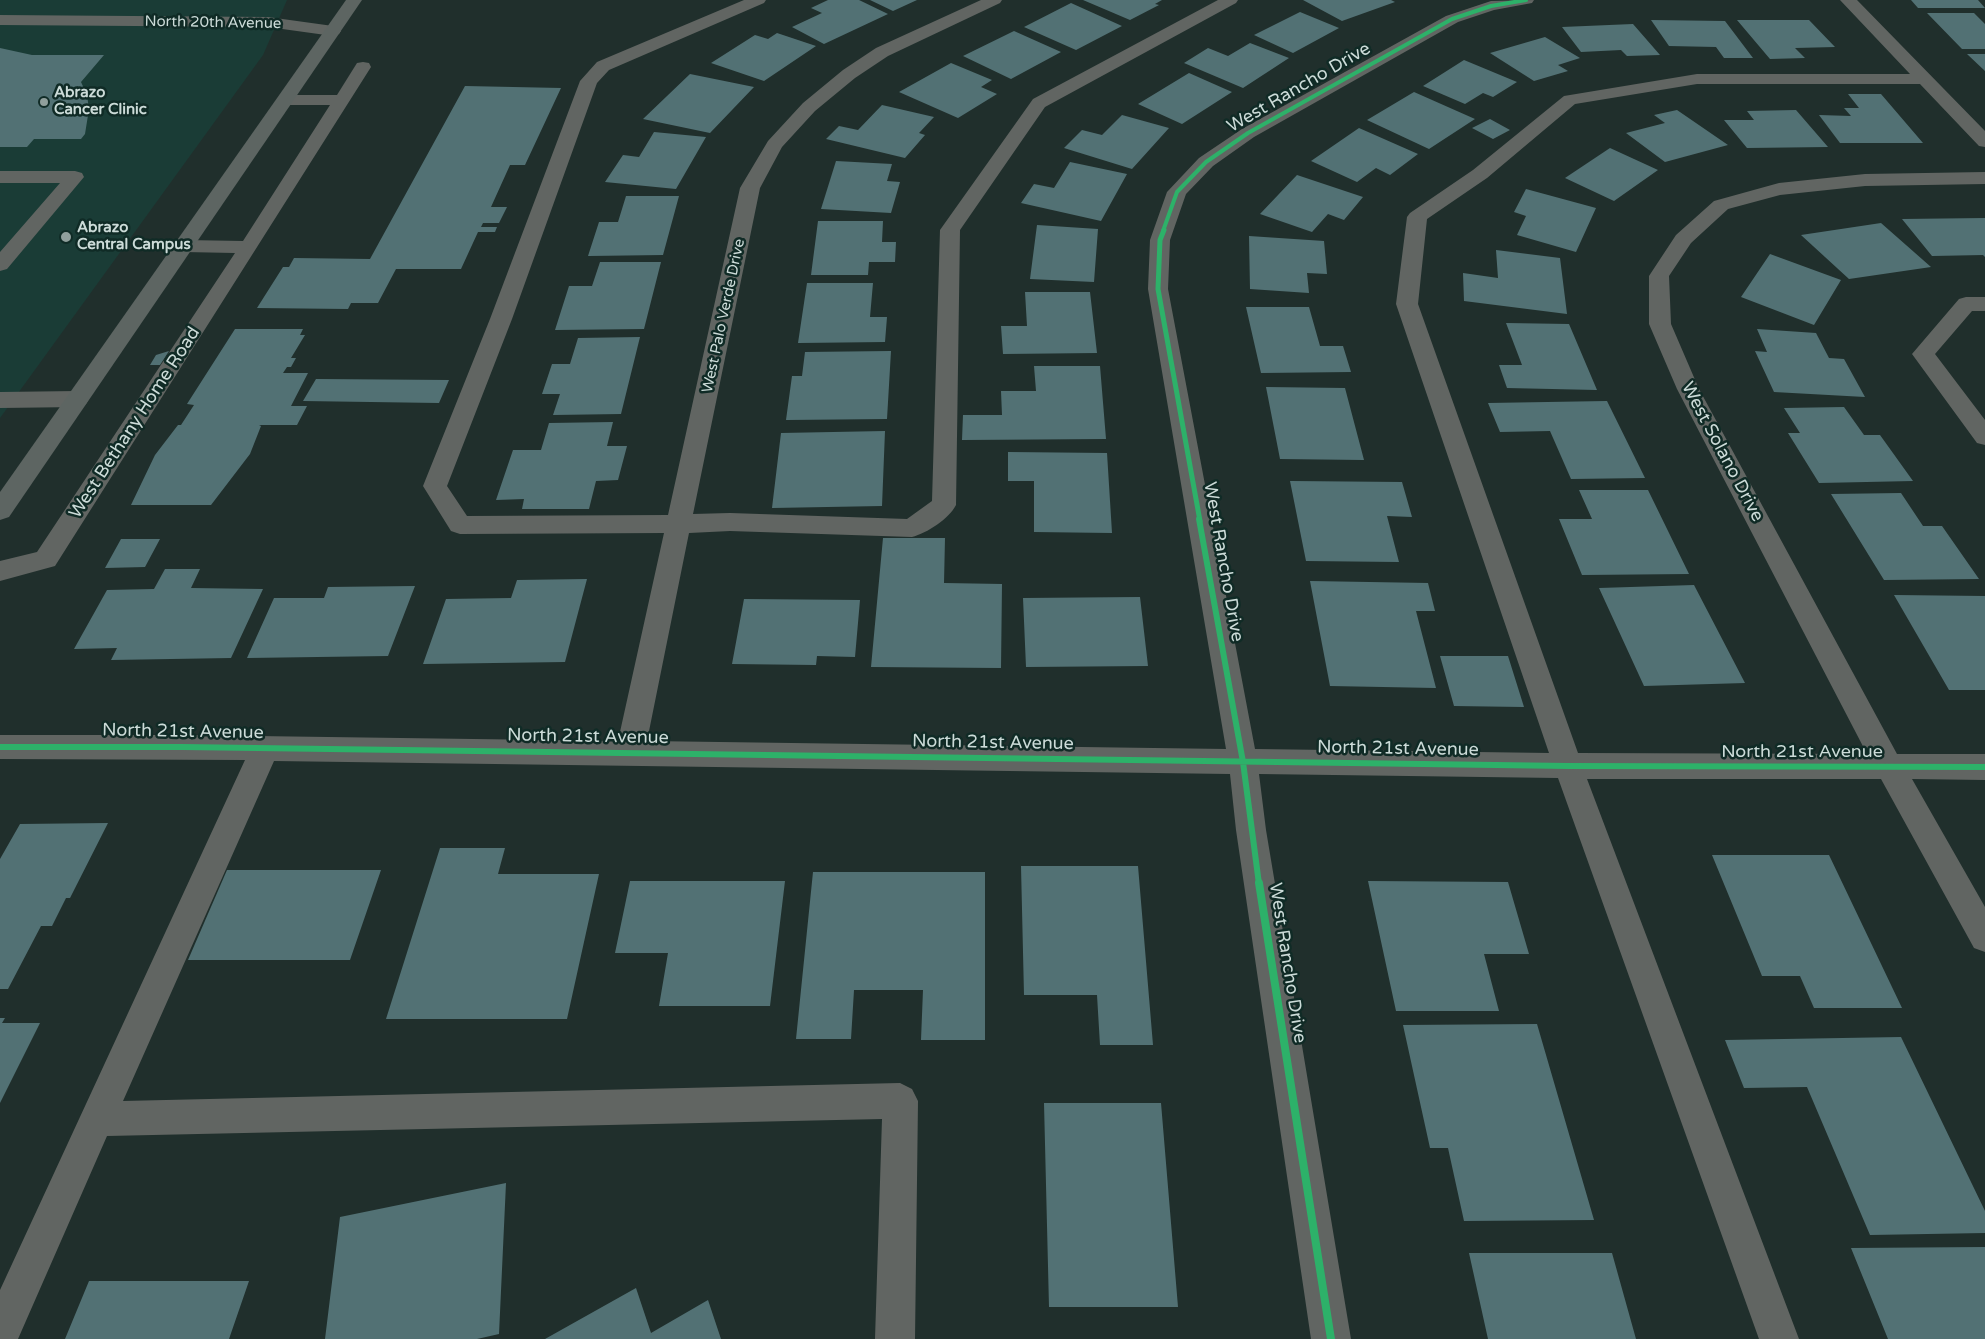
<!DOCTYPE html>
<style>
body{margin:0}
canvas{display:block;background:#202f2c}
</style>
<canvas width="1985" height="1339"></canvas>
<script>
const ctx = document.querySelector('canvas').getContext('2d');
ctx.lineJoin = 'round';
function paint(path, color) {
  ctx.fillStyle = color;
  ctx.fill(path, 'evenodd');
}
function trace(path, color, width, dash) {
  ctx.strokeStyle = color;
  ctx.lineWidth = width;
  ctx.lineCap = dash ? 'butt' : 'round';
  ctx.setLineDash(dash || []);
  ctx.stroke(path);
}
function label(font, color, halo, rows, align = 'center') {
  ctx.font = font + ' "Varela Round",sans-serif';
  ctx.lineWidth = 5;
  ctx.setLineDash([]);
  ctx.textBaseline = 'middle';
  ctx.strokeStyle = halo;
  ctx.fillStyle = color;
  for (const [text, x, y, turn = 0] of rows) {
    ctx.save();
    ctx.translate(x, y);
    ctx.rotate((+turn || 0) * Math.PI / 180);
    ctx.textAlign = isNaN(turn) ? turn : align;
    if (halo) ctx.strokeText(text, 0, 0);
    ctx.fillText(text, 0, 0);
    ctx.restore();
  }
}
paint(new Path2D(`
 M 0,0 L 287,0 L 263,55 L 0,418 Z`), '#1a3c36');
paint(new Path2D(`
 M 828,0 L 859,0 L 888,14 L 824,44 L 792,27 L 822,13 L 811,8 Z
 M 870,0 L 917,0 L 893,11 Z
 M 1083,0 L 1162,0 L 1155,4 L 1159,5 L 1130,20 Z
 M 1303,0 L 1391,0 L 1395,2 L 1342,21 Z
 M 1911,0 L 1978,0 L 1985,8 L 1918,8 Z
 M 1071,3 L 1122,26 L 1076,50 L 1024,27 Z
 M 1300,12 L 1339,28 L 1293,53 L 1254,35 Z
 M 1927,13 L 1974,13 L 1985,24 L 1985,49 L 1962,49 Z
 M 1651,20 L 1725,21 L 1753,58 L 1724,58 L 1716,47 L 1669,46 Z
 M 1737,20 L 1809,20 L 1835,47 L 1795,48 L 1805,58 L 1770,59 Z
 M 1633,24 L 1660,55 L 1627,56 L 1621,50 L 1581,52 L 1562,27 Z
 M 1014,31 L 1061,52 L 1011,79 L 963,56 Z
 M 777,33 L 816,46 L 764,81 L 711,63 L 755,35 L 768,39 Z
 M 1545,37 L 1580,58 L 1558,65 L 1568,71 L 1534,81 L 1490,53 Z
 M 1250,43 L 1289,58 L 1243,88 L 1184,63 L 1208,48 L 1228,56 Z
 M 0,48 L 32,55 L 104,55 L 81,82 L 87,95 L 89,109 L 85,134 L 81,139 L 34,139 L 27,147 L 0,147 Z
 M 1967,54 L 1985,54 L 1985,71 Z
 M 1464,60 L 1517,82 L 1493,97 L 1483,93 L 1465,104 L 1423,86 Z
 M 951,63 L 992,80 L 981,87 L 997,94 L 958,118 L 899,92 Z
 M 1189,73 L 1232,92 L 1182,124 L 1138,104 Z
 M 690,74 L 754,87 L 710,133 L 643,119 Z
 M 465,86 L 561,88 L 525,165 L 510,165 L 491,207 L 507,207 L 499,223 L 483,223 L 481,227 L 497,227 L 495,232 L 478,232 L 461,269 L 396,269 L 378,303 L 351,303 L 348,309 L 257,308 L 283,267 L 289,267 L 294,258 L 370,259 Z
 M 1414,92 L 1475,119 L 1429,149 L 1367,120 Z
 M 1848,94 L 1881,94 L 1923,143 L 1840,143 L 1819,115 L 1851,116 L 1844,108 L 1859,108 Z
 M 882,105 L 934,117 L 919,133 L 925,135 L 905,158 L 826,139 L 839,126 L 858,130 Z
 M 1677,110 L 1728,145 L 1665,162 L 1626,133 L 1665,123 L 1654,115 Z
 M 1796,110 L 1828,147 L 1747,148 L 1724,120 L 1754,120 L 1747,111 Z
 M 1122,115 L 1169,128 L 1132,169 L 1064,148 L 1082,130 L 1102,135 Z
 M 1490,119 L 1510,130 L 1493,139 L 1472,128 Z
 M 1359,128 L 1418,154 L 1390,175 L 1376,168 L 1357,182 L 1311,161 Z
 M 654,132 L 706,137 L 676,189 L 605,182 L 623,155 L 639,157 Z
 M 1610,148 L 1658,170 L 1614,201 L 1565,178 Z
 M 836,161 L 892,164 L 887,181 L 900,182 L 891,213 L 821,209 Z
 M 1070,162 L 1127,174 L 1101,221 L 1021,203 L 1034,184 L 1054,188 Z
 M 1297,175 L 1363,197 L 1344,220 L 1328,214 L 1312,232 L 1260,214 Z
 M 1526,189 L 1596,208 L 1576,252 L 1517,235 L 1526,216 L 1514,212 Z
 M 626,196 L 679,196 L 663,255 L 588,256 L 599,222 L 618,222 Z
 M 1985,218 L 1985,257 L 1983,255 L 1932,256 L 1902,219 Z
 M 818,221 L 883,221 L 882,242 L 896,242 L 895,262 L 869,262 L 868,275 L 811,275 Z
 M 1881,223 L 1931,267 L 1849,279 L 1801,235 Z
 M 1037,225 L 1098,229 L 1094,282 L 1030,279 Z
 M 1249,236 L 1324,241 L 1327,274 L 1307,273 L 1309,293 L 1250,289 Z
 M 1496,250 L 1560,258 L 1567,314 L 1464,301 L 1463,273 L 1498,278 Z
 M 1770,254 L 1841,280 L 1814,325 L 1741,297 Z
 M 600,262 L 661,262 L 644,329 L 555,330 L 569,286 L 592,286 Z
 M 807,283 L 873,283 L 870,317 L 887,317 L 885,342 L 798,343 Z
 M 1025,292 L 1090,292 L 1097,353 L 1003,354 L 1001,326 L 1027,326 Z
 M 1246,307 L 1309,307 L 1320,346 L 1343,346 L 1351,372 L 1261,373 Z
 M 1506,323 L 1569,324 L 1597,390 L 1507,388 L 1499,365 L 1522,365 Z
 M 235,329 L 303,329 L 300,335 L 305,335 L 291,358 L 296,358 L 291,367 L 287,367 L 283,373 L 308,373 L 291,406 L 307,406 L 297,425 L 259,425 L 261,426 L 250,454 L 211,505 L 131,505 L 155,455 L 178,425 L 181,425 L 194,405 L 187,404 Z
 M 1757,329 L 1816,333 L 1829,358 L 1844,359 L 1865,397 L 1774,392 L 1755,351 L 1767,352 Z
 M 640,337 L 621,414 L 553,415 L 560,394 L 542,394 L 552,364 L 570,364 L 578,338 Z
 M 169,351 L 160,365 L 150,365 L 156,355 Z
 M 891,351 L 887,419 L 786,420 L 792,376 L 802,376 L 805,352 Z
 M 1034,366 L 1100,366 L 1106,439 L 962,440 L 963,415 L 1002,415 L 1001,391 L 1036,391 Z
 M 316,379 L 449,380 L 439,403 L 303,401 Z
 M 1266,387 L 1345,388 L 1364,460 L 1280,459 Z
 M 1607,401 L 1645,478 L 1571,479 L 1550,431 L 1500,432 L 1488,403 Z
 M 1844,407 L 1864,435 L 1880,435 L 1913,481 L 1819,483 L 1788,433 L 1800,433 L 1784,408 Z
 M 613,422 L 607,446 L 627,446 L 618,480 L 596,481 L 589,509 L 522,509 L 524,499 L 496,500 L 513,450 L 541,450 L 549,423 Z
 M 885,431 L 882,506 L 772,508 L 781,433 Z
 M 1008,452 L 1107,453 L 1112,533 L 1034,532 L 1034,481 L 1008,481 Z
 M 1290,481 L 1402,482 L 1412,517 L 1387,516 L 1399,562 L 1306,561 Z
 M 1579,490 L 1648,490 L 1689,574 L 1582,575 L 1559,519 L 1592,519 Z
 M 1901,493 L 1923,526 L 1942,526 L 1979,579 L 1884,580 L 1831,494 Z
 M 883,538 L 945,538 L 944,583 L 1002,584 L 1001,668 L 871,667 Z
 M 121,539 L 160,539 L 145,567 L 105,568 Z
 M 165,569 L 200,569 L 191,588 L 263,589 L 231,658 L 111,660 L 117,648 L 74,649 L 107,590 L 154,589 Z
 M 587,579 L 565,662 L 423,664 L 446,599 L 511,598 L 517,580 Z
 M 1310,581 L 1428,583 L 1435,611 L 1416,611 L 1436,688 L 1330,686 Z
 M 1694,585 L 1745,683 L 1644,686 L 1599,588 Z
 M 415,586 L 388,656 L 247,658 L 274,598 L 324,598 L 328,587 Z
 M 1894,595 L 1985,596 L 1985,690 L 1949,690 Z
 M 1140,597 L 1148,666 L 1026,667 L 1023,598 Z
 M 744,599 L 860,600 L 855,657 L 817,656 L 816,665 L 732,664 Z
 M 1440,656 L 1508,656 L 1524,707 L 1454,706 Z
 M 108,823 L 70,898 L 66,898 L 52,926 L 41,926 L 8,989 L 0,989 L 0,859 L 20,824 Z
 M 440,848 L 505,848 L 498,874 L 599,874 L 567,1019 L 386,1019 Z
 M 1712,855 L 1829,855 L 1902,1008 L 1814,1008 L 1800,976 L 1762,976 Z
 M 1021,866 L 1138,866 L 1153,1045 L 1100,1045 L 1097,995 L 1024,995 Z
 M 227,870 L 381,870 L 350,960 L 188,960 Z
 M 813,872 L 985,872 L 985,1040 L 921,1040 L 923,990 L 854,990 L 851,1039 L 796,1039 Z
 M 630,881 L 785,881 L 770,1006 L 659,1006 L 668,953 L 615,953 Z
 M 1368,881 L 1508,882 L 1529,954 L 1484,954 L 1499,1011 L 1396,1011 Z
 M 0,1018 L 5,1018 L 2,1023 L 40,1023 L 0,1103 Z
 M 1537,1024 L 1594,1220 L 1464,1221 L 1448,1148 L 1430,1148 L 1403,1025 Z
 M 1901,1037 L 1985,1211 L 1985,1233 L 1870,1235 L 1807,1087 L 1744,1088 L 1725,1040 Z
 M 1044,1103 L 1161,1103 L 1178,1307 L 1049,1307 Z
 M 506,1183 L 499,1334 L 477,1339 L 325,1339 L 340,1217 Z
 M 1985,1247 L 1985,1339 L 1888,1339 L 1851,1248 Z
 M 1469,1253 L 1612,1253 L 1636,1339 L 1488,1339 Z
 M 89,1281 L 249,1281 L 229,1339 L 65,1339 Z
 M 636,1288 L 651,1333 L 708,1300 L 721,1339 L 545,1339 Z`), '#527174');
paint(new Path2D(`
 M 744,0 L 766,0 L 764,3 L 609,70 L 597,83 L 512,319 L 447,486 L 467,516 L 668,515 L 740,188 L 768,141 L 803,103 L 843,70 L 876,48 L 981,0 L 1002,0 L 1000,3 L 888,56 L 855,78 L 815,111 L 782,147 L 760,188 L 693,514 L 730,513 L 907,519 L 932,501 L 940,230 L 1033,99 L 1218,0 L 1238,0 L 1236,3 L 1045,107 L 960,230 L 956,505 C 949,519 927,533 912,537 L 730,531 L 689,533 L 647,741 L 1226,749 L 1148,289 L 1150,240 L 1167,192 L 1199,158 L 1242,129 L 1446,16 L 1491,1 L 1534,0 L 1532,3 L 1494,10 L 1458,22 L 1254,137 L 1213,166 L 1186,194 L 1170,240 L 1168,289 L 1255,749 L 1549,753 L 1396,304 L 1407,217 L 1410,213 L 1473,170 L 1564,96 L 1697,74 L 1910,74 L 1840,0 L 1857,0 L 1985,131 L 1985,147 L 1979,146 L 1920,84 L 1697,84 L 1575,104 L 1487,178 L 1427,219 L 1418,304 L 1578,753 L 1867,754 L 1677,389 L 1649,324 L 1649,276 L 1676,235 L 1714,201 L 1779,183 L 1865,174 L 1985,172 L 1985,184 L 1865,186 L 1780,195 L 1728,209 L 1691,243 L 1669,276 L 1671,324 L 1699,389 L 1897,754 L 1985,754 L 1985,780 L 1912,779 L 1985,907 L 1985,952 L 1974,948 L 1881,779 L 1587,779 L 1799,1339 L 1759,1339 L 1558,778 L 1259,774 L 1266,830 L 1351,1339 L 1311,1339 L 1236,830 L 1230,774 L 274,761 L 123,1101 L 900,1083 L 912,1089 L 918,1101 L 915,1339 L 875,1339 L 882,1119 L 107,1136 L 18,1339 L 0,1339 L 0,1290 L 245,760 L 0,759 L 0,735 L 183,735 L 618,741 L 664,533 L 460,534 L 451,531 L 423,486 L 490,319 L 580,81 L 597,62 Z
 M 0,15 L 268,17 L 333,26 L 339,28 L 341,31 L 339,34 L 333,36 L 268,27 L 0,25 Z
 M 363,62 L 369,63 L 371,67 L 55,566 L 0,581 L 0,561 L 37,552 L 235,253 L 184,252 L 177,250 L 174,246 L 177,242 L 184,240 L 243,241 L 330,105 L 286,105 L 280,104 L 277,100 L 280,96 L 286,95 L 337,95 L 357,63 Z
 M 0,171 L 75,171 L 82,173 L 84,177 L 7,269 L 0,271 L 0,252 L 60,183 L 0,183 Z
 M 1966,297 L 1985,297 L 1985,311 L 1972,311 L 1935,354 L 1985,420 L 1985,445 L 1977,443 L 1912,354 L 1959,299 Z
 M 78,391 L 86,394 L 89,399 L 86,404 L 78,407 L 0,408 L 0,392 Z`), '#616562');
paint(new Path2D(`
 M 346,0 L 362,0 L 9,517 L 0,520 L 0,492 Z`), '#5d6562');
trace(new Path2D(`
 M 1163,231 L 1177,192 L 1206,162 L 1248,133 L 1452,19 L 1491,6 L 1526,0`), '#2db169', 4);
trace(new Path2D(`
 M 1164,230 L 1160,240 L 1158,289 L 1200,521`), '#2db169', 5);
trace(new Path2D(`
 M 1199,519 L 1243,762 L 1259,884
 M 0,747 L 183,747 L 1568,766 L 1985,767`), '#2db169', 6);
trace(new Path2D(`
 M 1259,883 L 1331,1339`), '#2db169', 8);
for (const [x, y, r, color] of [
 [44,102,5,"#909f9c"],
 [66,237,6,"#909f9c"]
]) {
  const dot = new Path2D();
  dot.arc(x, y, r, 0, 2 * Math.PI);
  ctx.fillStyle = color;
  ctx.fill(dot);
  trace(dot, '#102b26', 2);
}
label('15px', '#ccdbd8', '#102b26', [
 ["North 20th Avenue",213,23,1],
 ["West Palo Verde Drive",724,316,-78]
]);
label('bold 15px', '#ccdbd8', '#102b26', [
 ["Abrazo",54,93],
 ["Cancer Clinic",54,110],
 ["Abrazo",77,228],
 ["Central Campus",77,245]
], 'left');
label('18px', '#ccdbd8', '#102b26', [
 ["West Rancho Drive",1299,88,-30],
 ["West Bethany Home Road",135,423,-57],
 ["West Solano Drive",1722,452,62],
 ["West Rancho Drive",1223,562,80],
 ["North 21st Avenue",183,732,1],
 ["North 21st Avenue",588,737,1],
 ["North 21st Avenue",993,743,1],
 ["North 21st Avenue",1398,749,1],
 ["North 21st Avenue",1802,752],
 ["West Rancho Drive",1287,963,81]
]);
</script>
